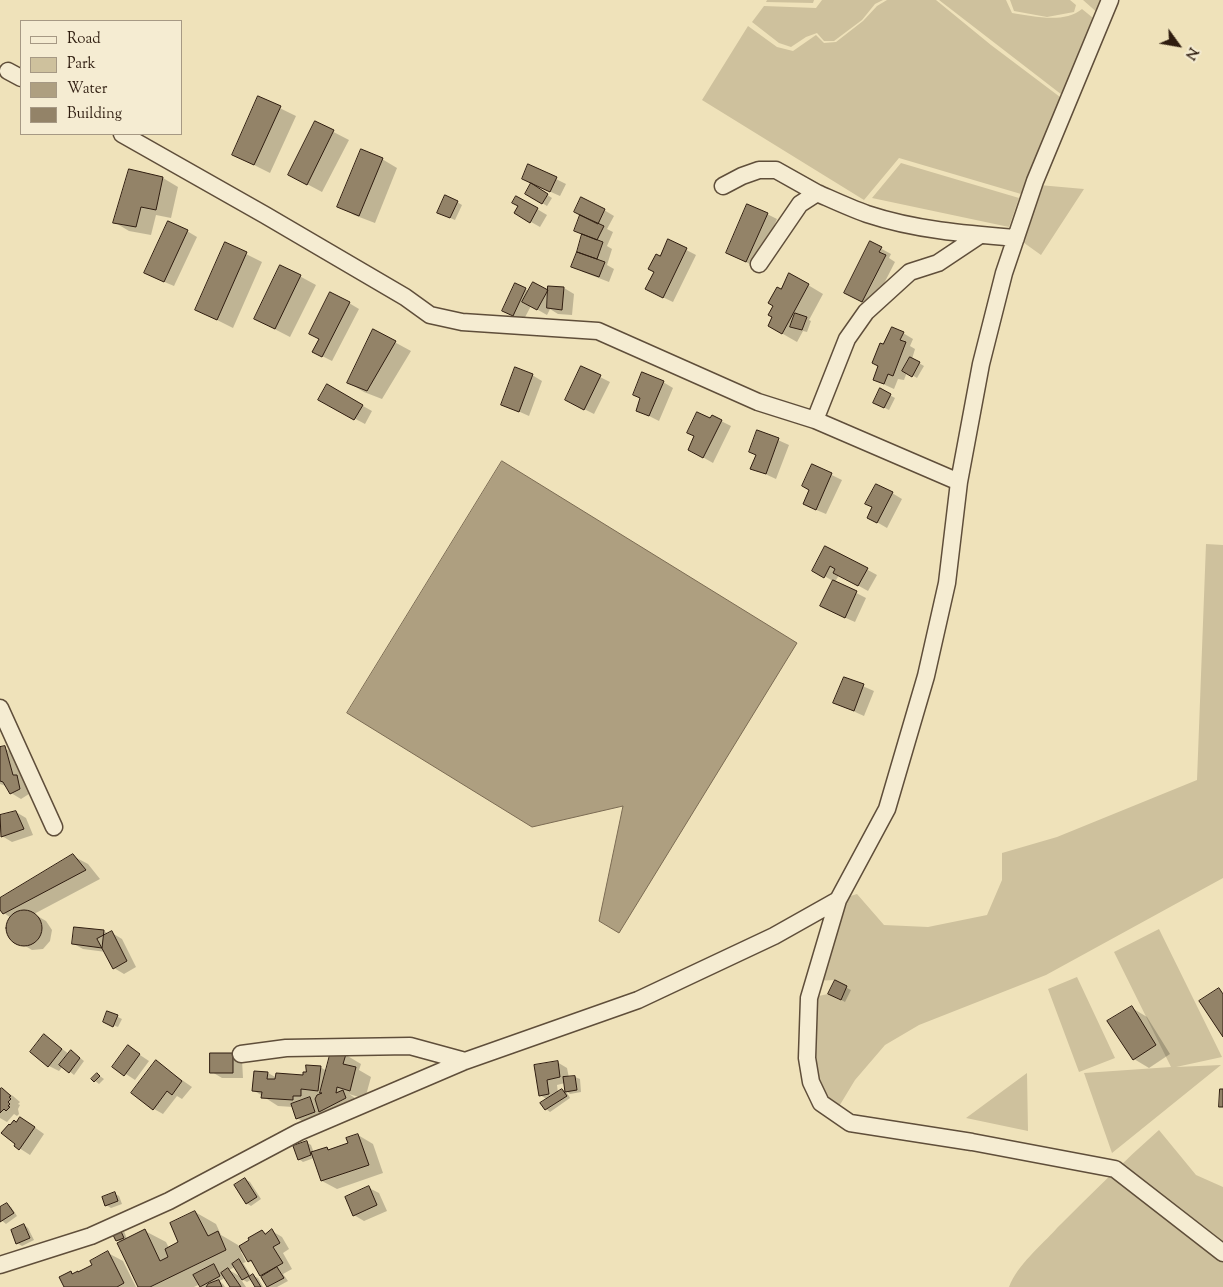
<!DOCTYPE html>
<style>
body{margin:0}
#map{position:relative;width:1223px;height:1287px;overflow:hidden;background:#efe2ba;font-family:"Sorts Mill Goudy",serif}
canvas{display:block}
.legend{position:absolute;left:20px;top:20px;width:162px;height:115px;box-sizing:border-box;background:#f5ecd2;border:1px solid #a69984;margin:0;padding:6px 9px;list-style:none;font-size:15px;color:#2f1d10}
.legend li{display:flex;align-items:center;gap:10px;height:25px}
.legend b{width:25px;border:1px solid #a69984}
.north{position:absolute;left:1153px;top:20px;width:50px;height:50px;-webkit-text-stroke:4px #f5ecd2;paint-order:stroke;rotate:122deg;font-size:14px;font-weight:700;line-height:20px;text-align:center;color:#2f1d10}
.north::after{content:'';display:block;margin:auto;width:18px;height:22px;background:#2f1d10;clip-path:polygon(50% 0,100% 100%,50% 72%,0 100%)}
</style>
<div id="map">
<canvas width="1223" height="1287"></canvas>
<ul class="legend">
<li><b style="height:6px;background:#f5ecd2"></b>Road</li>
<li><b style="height:14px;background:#cec19d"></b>Park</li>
<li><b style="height:14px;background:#ae9f80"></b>Water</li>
<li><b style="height:14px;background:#938368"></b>Building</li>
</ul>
<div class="north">N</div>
</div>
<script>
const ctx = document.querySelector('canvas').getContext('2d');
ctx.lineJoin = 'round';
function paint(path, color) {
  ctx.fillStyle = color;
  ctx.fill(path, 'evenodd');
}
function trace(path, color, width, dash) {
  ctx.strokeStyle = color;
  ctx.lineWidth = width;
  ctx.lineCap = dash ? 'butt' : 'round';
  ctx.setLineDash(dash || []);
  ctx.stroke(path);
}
paint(new Path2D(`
 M 767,0 L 814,0 L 813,3 L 766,2 Z
 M 822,0 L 883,0 L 875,4 L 862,20 L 834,41 L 824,41 L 817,33 L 806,37 L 791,47 L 779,43 L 752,22 L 764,6 L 816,8 Z
 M 887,0 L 936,0 L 991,45 L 1064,100 L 1021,194 L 899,158 L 864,200 L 702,100 L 748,26 L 777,47 L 793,51 L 816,35 L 824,43 L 836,42 L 863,21 L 877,6 Z
 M 939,0 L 1006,0 L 1012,13 C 1033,16 1064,24 1082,9 L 1098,22 L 1066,98 Z
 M 1010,0 L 1070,0 L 1076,5 L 1074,12 L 1047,17 L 1014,11 Z
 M 1083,0 L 1105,0 L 1100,15 Z
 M 901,163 L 1019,198 L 1009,227 L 872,198 Z
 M 1039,185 L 1084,189 L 1041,255 L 1020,240 Z
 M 1206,544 L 1223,545 L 1223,878 L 1046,975 L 919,1025 L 885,1045 L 855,1080 L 835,1113 L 811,1082 L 809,998 L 828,994 L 840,1000 L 847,987 L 834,980 L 814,981 L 838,900 L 857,894 L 884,925 L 928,927 L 987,915 L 1002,880 L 1002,853 L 1057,837 L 1197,780 Z
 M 1159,929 L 1222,1057 L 1176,1067 L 1221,1065 L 1112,1153 L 1084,1073 L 1171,1067 L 1114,952 Z
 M 1077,977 L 1115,1058 L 1079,1072 L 1048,989 Z
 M 1027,1073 L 1028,1131 L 966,1118 Z
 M 1159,1130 L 1196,1175 L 1223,1187 L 1223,1287 L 1009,1287 C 1018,1264 1041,1246 1057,1228 C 1091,1194 1124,1161 1159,1130 Z`), '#cec19d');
const water = new Path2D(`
 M 502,461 L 797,643 L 619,933 L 599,921 L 623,806 L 532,827 L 347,713 Z`);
paint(water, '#ae9f80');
trace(water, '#7b6b53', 1);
paint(new Path2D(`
 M 259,98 L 296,116 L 270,173 L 234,155 Z
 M 316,123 L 349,140 L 322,192 L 305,183 Z
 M 382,159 L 397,168 L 375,223 L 354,215 L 339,206 Z
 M 130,171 L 163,178 L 178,187 L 171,218 L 156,215 L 151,235 L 129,231 L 114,222 Z
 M 556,179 L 566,184 L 560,196 L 535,185 L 534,186 L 552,198 L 547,206 L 526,193 L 532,183 Z
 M 517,197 L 547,215 L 540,227 L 515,213 L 519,206 Z
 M 457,202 L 462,205 L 455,220 L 443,215 Z
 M 604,210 L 614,216 L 607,229 L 613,232 L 607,246 L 612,249 L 607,265 L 614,269 L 609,282 L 583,272 L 573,267 L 583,235 Z
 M 767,214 L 777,219 L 756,267 L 727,253 Z
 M 187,231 L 197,237 L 174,286 L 155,278 Z
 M 669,241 L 696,255 L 673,302 L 656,294 L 655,271 Z
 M 871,243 L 891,254 L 889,258 L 895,262 L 872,307 L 855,298 Z
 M 226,244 L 262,262 L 233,328 L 197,310 Z
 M 281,266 L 316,285 L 290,337 L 255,319 Z
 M 534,284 L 549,292 L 564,288 L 574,294 L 572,315 L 558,314 L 550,309 L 547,315 L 531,306 L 523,321 L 503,311 L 516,285 L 529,291 Z
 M 808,285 L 823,294 L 809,320 L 811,321 L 807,332 L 803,331 L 797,342 L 769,326 L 774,316 L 775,306 L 781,290 Z
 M 349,303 L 359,309 L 332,361 L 314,352 Z
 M 374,331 L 411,351 L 382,399 L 364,392 L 349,383 Z
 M 903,333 L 913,339 L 910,346 L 915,349 L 912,359 L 924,366 L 917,378 L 907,372 L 904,380 L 898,379 L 894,389 L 874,380 L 884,346 Z
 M 532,375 L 542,381 L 529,416 L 502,404 Z
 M 600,377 L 610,382 L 594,414 L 576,405 Z
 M 663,382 L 673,388 L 659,421 L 637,410 Z
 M 327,386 L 372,411 L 365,424 L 329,405 Z
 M 880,390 L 895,398 L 889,410 L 879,405 Z
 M 711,420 L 721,421 L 731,426 L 713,463 L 699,455 L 696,436 Z
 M 758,431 L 789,445 L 776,479 L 752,468 L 757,455 Z
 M 813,466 L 842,480 L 826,514 L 814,509 Z
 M 892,493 L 902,499 L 887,528 L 868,517 Z
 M 826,547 L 877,575 L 868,591 L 839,575 L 835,582 L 866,598 L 855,622 L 832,612 L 833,581 L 814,570 Z
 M 844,678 L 874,691 L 864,716 L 835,703 Z
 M 0,748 L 4,748 L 15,754 L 22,779 L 27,782 L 29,794 L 21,799 L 11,793 L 6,786 L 0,784 Z
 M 16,812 L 26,818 L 33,835 L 12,842 L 2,836 L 0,831 L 0,816 Z
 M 73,856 L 88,864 L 100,879 L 34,914 L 46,921 L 52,930 L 50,941 L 43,949 L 32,950 L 12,938 L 8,928 L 11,918 L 4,913 L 0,907 L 0,900 Z
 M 104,931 L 109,934 L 112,933 L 122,939 L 136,967 L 124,974 L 114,968 L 106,952 L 83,949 L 74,944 Z
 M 835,982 L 851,990 L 845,1002 L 834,996 Z
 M 1132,1008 L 1147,1017 L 1170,1054 L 1149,1068 L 1134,1059 Z
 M 108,1012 L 122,1019 L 118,1027 L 107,1023 Z
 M 44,1036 L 69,1054 L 71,1051 L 84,1061 L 74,1075 L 63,1066 L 59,1071 L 49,1066 Z
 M 128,1047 L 149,1061 L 135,1080 L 114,1066 Z
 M 232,1054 L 242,1060 L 243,1078 L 222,1078 L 212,1072 Z
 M 346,1055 L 361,1064 L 359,1070 L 371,1077 L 365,1099 L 349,1094 L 358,1100 L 336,1120 L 323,1113 L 324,1118 L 307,1124 L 297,1118 L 293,1107 L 278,1106 L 253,1090 L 268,1073 L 277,1078 L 304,1077 L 320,1067 L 327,1071 Z
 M 156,1062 L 192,1087 L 182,1099 L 177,1096 L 163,1114 L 154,1109 Z
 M 557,1062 L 567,1068 L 569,1078 L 575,1077 L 580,1079 L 581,1092 L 570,1094 L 566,1091 L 570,1098 L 550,1112 L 546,1109 L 548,1100 L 540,1095 L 535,1066 ZM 565,1083 L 566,1092 L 562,1090 L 558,1093 L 557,1085 Z
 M 97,1074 L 104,1079 L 99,1084 L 95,1081 Z
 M 0,1090 L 3,1090 L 13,1096 L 20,1102 L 18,1104 L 20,1105 L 18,1109 L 19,1114 L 17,1116 L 14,1114 L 7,1122 L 0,1118 Z
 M 30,1124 L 44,1134 L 30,1155 L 16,1146 Z
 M 358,1135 L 373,1144 L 383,1173 L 337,1189 L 322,1181 L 314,1158 L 303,1162 L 299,1159 L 306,1142 L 311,1145 L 314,1153 L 327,1148 L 331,1150 L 350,1144 Z
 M 245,1179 L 250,1182 L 261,1199 L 251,1206 L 246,1203 Z
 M 369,1188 L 379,1193 L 387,1211 L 364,1221 L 354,1215 L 346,1198 Z
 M 115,1194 L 119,1196 L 122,1204 L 111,1208 L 106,1205 Z
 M 7,1204 L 11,1207 L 17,1216 L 6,1224 L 0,1219 L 0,1209 Z
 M 195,1212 L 216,1224 L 221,1235 L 238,1245 L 239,1247 L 251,1240 L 262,1231 L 267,1234 L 272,1231 L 282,1237 L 289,1249 L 283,1253 L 292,1269 L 283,1274 L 288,1281 L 277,1287 L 268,1287 L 262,1278 L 264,1277 L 261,1275 L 255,1264 L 249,1261 L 243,1251 L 241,1252 L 246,1262 L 243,1263 L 252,1277 L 253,1276 L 258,1278 L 263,1287 L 257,1287 L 252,1279 L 247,1282 L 240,1278 L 246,1287 L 232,1287 L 225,1278 L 219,1281 L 223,1284 L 225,1287 L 202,1287 L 200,1284 L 194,1287 L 140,1287 L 121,1242 L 117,1240 L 119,1228 L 124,1231 L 127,1239 L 145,1231 L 166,1242 L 169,1248 L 180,1243 ZM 235,1267 L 241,1277 L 229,1270 Z
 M 24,1225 L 28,1228 L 34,1240 L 22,1246 L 17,1243 Z
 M 108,1253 L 123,1261 L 136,1287 L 65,1287 L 71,1272 L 74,1274 L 94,1265 Z`), '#0003');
const building = new Path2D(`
 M 258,96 L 281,106 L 254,165 L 232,155 Z
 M 315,121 L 334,130 L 307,185 L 288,175 Z
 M 361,149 L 383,158 L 359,216 L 337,207 Z
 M 528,164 L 557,177 L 550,192 L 522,179 Z
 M 129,169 L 163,177 L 156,210 L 141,207 L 136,227 L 113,223 Z
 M 531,183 L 548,194 L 542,204 L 525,194 Z
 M 445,195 L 458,201 L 450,218 L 437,213 Z
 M 516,196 L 538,208 L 530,223 L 514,213 L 518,206 L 512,203 Z
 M 581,197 L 605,209 L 598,224 L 574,212 Z
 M 747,204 L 768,213 L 746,262 L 726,253 Z
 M 580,215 L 604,226 L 597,240 L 574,231 Z
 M 168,221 L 188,230 L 164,282 L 144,273 Z
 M 582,234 L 603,242 L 597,259 L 577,252 Z
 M 668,239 L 687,248 L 663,298 L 645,289 L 654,272 L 648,269 L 656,254 L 660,256 Z
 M 870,241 L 882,247 L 879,252 L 886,255 L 862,302 L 844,293 Z
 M 225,242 L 247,252 L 217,320 L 195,310 Z
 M 577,252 L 605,262 L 599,277 L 571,267 Z
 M 280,265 L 301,275 L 275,329 L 254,319 Z
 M 789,273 L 809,284 L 782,334 L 768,326 L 772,317 L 768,315 L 773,306 L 768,303 L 777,287 L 781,289 Z
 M 533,282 L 548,290 L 537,310 L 522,302 Z
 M 515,283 L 526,288 L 513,316 L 502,311 Z
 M 548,286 L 564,287 L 562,310 L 547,308 Z
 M 330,292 L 350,302 L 322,357 L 312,352 L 319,339 L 309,334 Z
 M 795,313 L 807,317 L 802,330 L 790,327 Z
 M 892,327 L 904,332 L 900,340 L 906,342 L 893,376 L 888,374 L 884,384 L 873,380 L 878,366 L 872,363 L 880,343 L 883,344 Z
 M 373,329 L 396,341 L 367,391 L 347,383 Z
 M 910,357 L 920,362 L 912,377 L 902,371 Z
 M 581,366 L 601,375 L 584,410 L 565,400 Z
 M 515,367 L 533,374 L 519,412 L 501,405 Z
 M 642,372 L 664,381 L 649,416 L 636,411 L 640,398 L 633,395 Z
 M 327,384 L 363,405 L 354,420 L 318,400 Z
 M 880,388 L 891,394 L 884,408 L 873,403 Z
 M 697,412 L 710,418 L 712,415 L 722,420 L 703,458 L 688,450 L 694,436 L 687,433 Z
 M 757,430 L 779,438 L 766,474 L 750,469 L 756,455 L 749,452 Z
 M 812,464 L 832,473 L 816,510 L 803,504 L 809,490 L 802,486 Z
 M 876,484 L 893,492 L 877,523 L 867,518 L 872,507 L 865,504 Z
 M 825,546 L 868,568 L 858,586 L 833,573 L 835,569 L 830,566 L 824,578 L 812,571 Z
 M 833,580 L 857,591 L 845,618 L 820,606 Z
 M 844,677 L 864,684 L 854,711 L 833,703 Z
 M 5,746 L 13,775 L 17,775 L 20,789 L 10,794 L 3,782 L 0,781 L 0,747 Z
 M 16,811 L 24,829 L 1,837 L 0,815 Z
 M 73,854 L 86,870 L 3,914 L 0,910 L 0,898 Z
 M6 928a18 18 0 1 1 36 0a18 18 0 1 1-36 0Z
 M 74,927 L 104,930 L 102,948 L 72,944 Z
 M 112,931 L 127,961 L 113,969 L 97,939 Z
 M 835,980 L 847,986 L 841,1000 L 828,994 Z
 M 1219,988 L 1223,994 L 1223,1037 L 1199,1001 Z
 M 1132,1006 L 1156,1045 L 1133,1060 L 1107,1021 Z
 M 107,1011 L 118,1015 L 113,1027 L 103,1022 Z
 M 44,1034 L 62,1049 L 48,1067 L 30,1052 Z
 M 128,1045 L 140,1054 L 124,1076 L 112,1067 Z
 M 71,1050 L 80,1058 L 69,1073 L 59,1065 Z
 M 331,1051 L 346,1054 L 343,1064 L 356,1067 L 350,1091 L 337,1087 L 336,1093 L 343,1090 L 346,1098 L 319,1112 L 315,1099 L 317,1095 L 322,1093 L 320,1093 Z
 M 210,1053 L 233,1053 L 233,1073 L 210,1073 Z
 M 156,1060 L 182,1081 L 172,1095 L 167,1091 L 153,1110 L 131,1093 Z
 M 558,1061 L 560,1077 L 547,1080 L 549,1094 L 539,1096 L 534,1065 Z
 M 306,1065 L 321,1066 L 318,1091 L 301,1089 L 301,1096 L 293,1096 L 293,1100 L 261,1098 L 262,1092 L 252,1091 L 254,1071 L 268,1072 L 267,1079 L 275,1079 L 276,1073 L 303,1075 L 303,1072 L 306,1072 Z
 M 97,1073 L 100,1076 L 94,1082 L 91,1079 Z
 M 575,1076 L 577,1090 L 565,1092 L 563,1077 Z
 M 2,1088 L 11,1096 L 9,1097 L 11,1099 L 8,1102 L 10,1104 L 8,1106 L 10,1107 L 6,1111 L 4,1109 L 0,1113 L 0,1089 Z
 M 562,1089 L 567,1096 L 545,1110 L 540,1103 Z
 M 1220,1089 L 1223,1089 L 1223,1107 L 1219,1107 Z
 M 310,1097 L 315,1112 L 296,1119 L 291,1104 Z
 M 20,1117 L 35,1127 L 19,1150 L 14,1146 L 15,1144 L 1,1133 L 9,1124 L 10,1125 L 14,1120 L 16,1122 Z
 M 358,1134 L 369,1165 L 321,1181 L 311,1152 L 327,1147 L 328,1150 L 348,1143 L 346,1138 Z
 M 307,1141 L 311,1155 L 298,1160 L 293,1146 Z
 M 245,1178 L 257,1197 L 246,1204 L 234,1185 Z
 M 369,1186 L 377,1205 L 353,1216 L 345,1197 Z
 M 115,1192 L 118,1201 L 105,1206 L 102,1197 Z
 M 7,1203 L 14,1213 L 0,1222 L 0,1207 Z
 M 195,1211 L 208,1236 L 218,1231 L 226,1250 L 150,1287 L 138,1287 L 117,1243 L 145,1229 L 160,1261 L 168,1257 L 165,1249 L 178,1242 L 170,1223 Z
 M 24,1224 L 30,1238 L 16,1244 L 11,1230 Z
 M 119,1227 L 124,1238 L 116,1241 L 111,1231 Z
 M 272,1229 L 280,1243 L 273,1247 L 283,1263 L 260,1276 L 251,1260 L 248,1262 L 239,1246 L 249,1240 L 248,1238 L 262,1230 L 265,1234 Z
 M 108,1251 L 124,1283 L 117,1287 L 64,1287 L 59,1277 L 71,1271 L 72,1274 L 78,1271 L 78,1272 L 92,1265 L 90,1261 Z
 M 239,1259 L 249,1276 L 242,1280 L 232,1264 Z
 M 214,1264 L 220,1276 L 200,1287 L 193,1275 Z
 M 277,1267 L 284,1278 L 267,1287 L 261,1277 Z
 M 228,1268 L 241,1287 L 230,1287 L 221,1273 Z
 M 253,1274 L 261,1287 L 255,1287 L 249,1277 Z
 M 219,1280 L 222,1287 L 206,1287 L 208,1284 Z`);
paint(building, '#938368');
trace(building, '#2f1d10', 1);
const minor = new Path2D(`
 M 8,71 L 21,78
 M 122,134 L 265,215 L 405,297 L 430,315 L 462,322 L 598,331 L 758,402 L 815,420 L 959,482
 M 723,186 L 742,176 L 759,170 L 776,170 L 817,193
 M 759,264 L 800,204 L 817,193 C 833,200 850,208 867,214 C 915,230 966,234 1016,238
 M 815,420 L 847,339 L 866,312 L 910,272 L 938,263 L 980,235
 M 0,708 L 54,827
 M 838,900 L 809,998 L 807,1058 L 811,1082 L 821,1103 L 850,1123 L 972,1142 L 1115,1169 L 1223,1253
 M 241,1054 L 286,1048 L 410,1046 L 465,1061
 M 0,1265 L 91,1236 L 169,1201 L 299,1132 L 465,1061 L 638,1000 L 774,936 L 838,900 L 887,809 L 926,676 L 947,583 L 959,482 L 981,364 L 1004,273 L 1035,181 L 1110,0`);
trace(minor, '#5f4e3a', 19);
trace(minor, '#f5ecd2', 16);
</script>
